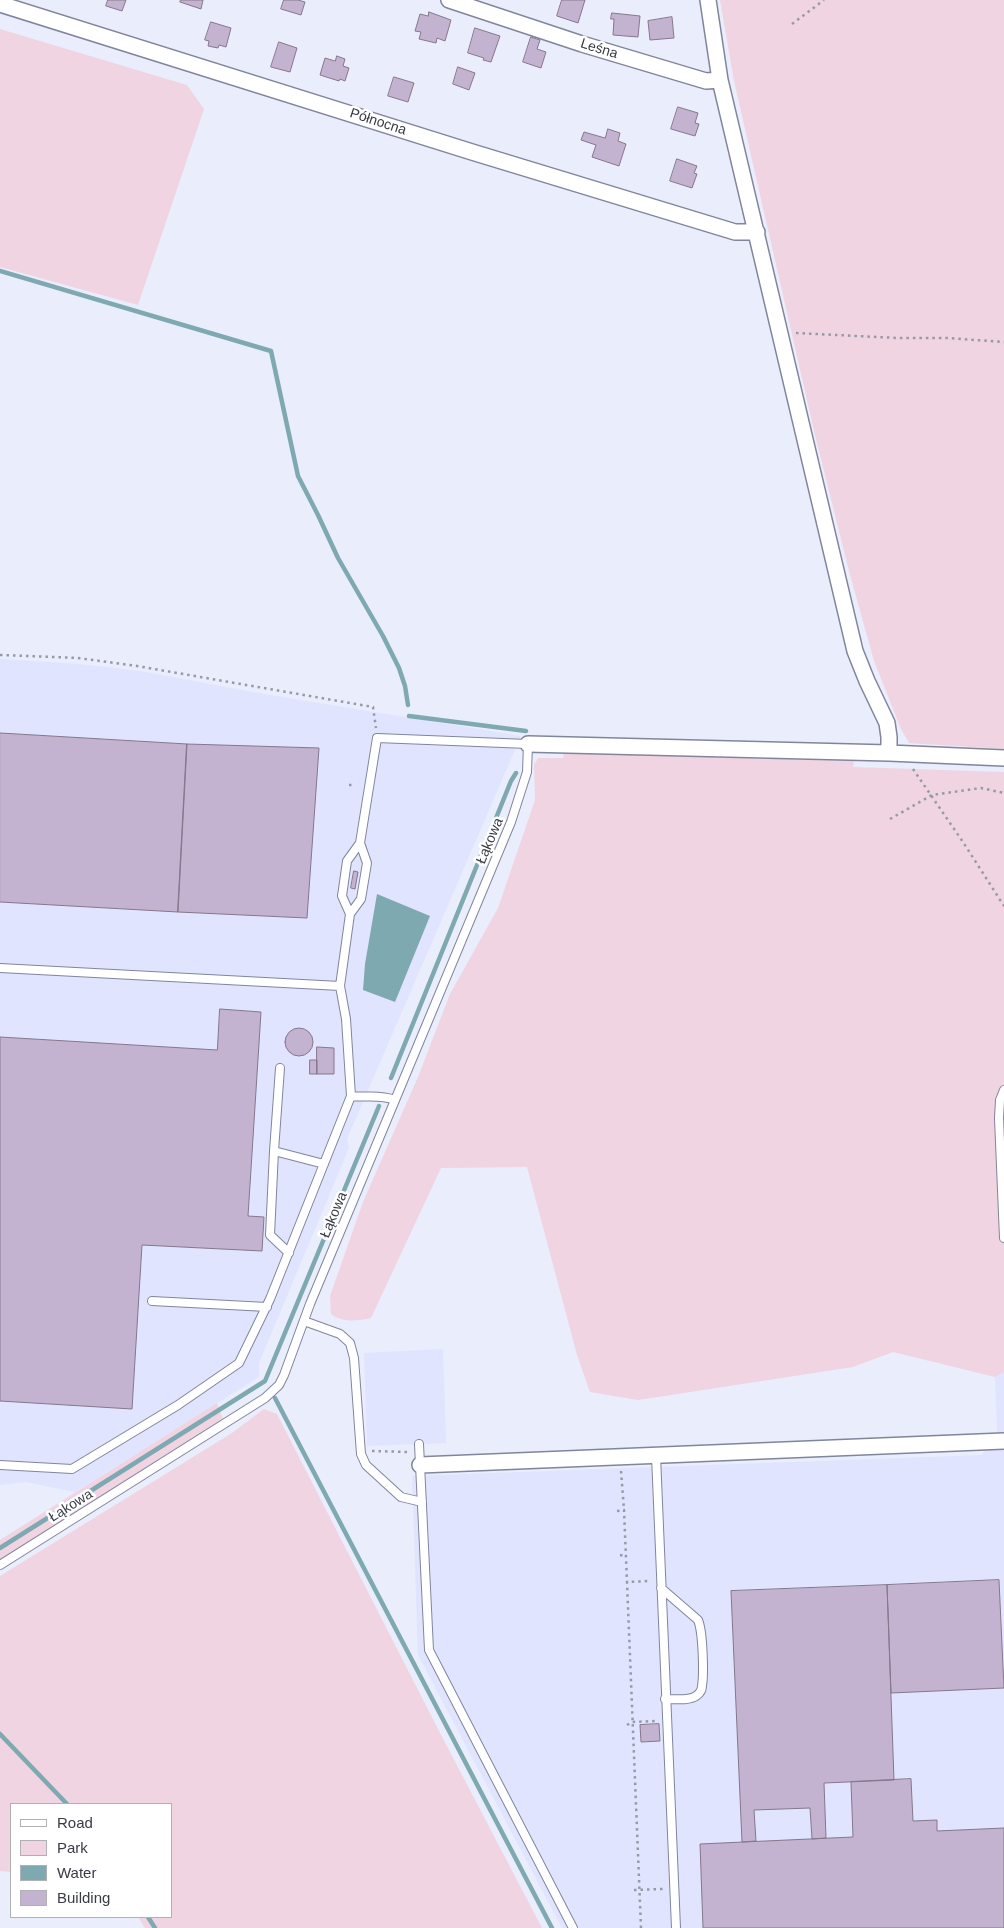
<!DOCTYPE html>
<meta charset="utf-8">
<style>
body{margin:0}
#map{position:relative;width:1004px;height:1928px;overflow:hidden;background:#eaedfc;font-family:Helvetica,sans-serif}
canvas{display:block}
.legend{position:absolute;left:10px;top:1803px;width:162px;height:115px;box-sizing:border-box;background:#fff;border:1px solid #b0b1b5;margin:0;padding:6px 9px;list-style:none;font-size:15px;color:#393b45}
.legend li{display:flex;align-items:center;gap:10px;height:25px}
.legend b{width:25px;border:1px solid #b0b1b5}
</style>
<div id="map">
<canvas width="1004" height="1928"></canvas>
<ul class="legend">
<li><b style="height:6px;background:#fff"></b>Road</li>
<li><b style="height:14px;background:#f0d4e2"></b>Park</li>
<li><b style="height:14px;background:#7ea9b0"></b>Water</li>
<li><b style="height:14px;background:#c4b2d1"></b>Building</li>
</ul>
</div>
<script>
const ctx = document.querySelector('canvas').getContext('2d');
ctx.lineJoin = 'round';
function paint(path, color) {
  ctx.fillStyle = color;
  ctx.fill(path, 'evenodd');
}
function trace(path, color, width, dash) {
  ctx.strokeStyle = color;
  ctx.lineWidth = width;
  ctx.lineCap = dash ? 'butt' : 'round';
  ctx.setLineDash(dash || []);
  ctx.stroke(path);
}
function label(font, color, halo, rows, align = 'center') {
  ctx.font = font + ' Helvetica,sans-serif';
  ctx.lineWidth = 5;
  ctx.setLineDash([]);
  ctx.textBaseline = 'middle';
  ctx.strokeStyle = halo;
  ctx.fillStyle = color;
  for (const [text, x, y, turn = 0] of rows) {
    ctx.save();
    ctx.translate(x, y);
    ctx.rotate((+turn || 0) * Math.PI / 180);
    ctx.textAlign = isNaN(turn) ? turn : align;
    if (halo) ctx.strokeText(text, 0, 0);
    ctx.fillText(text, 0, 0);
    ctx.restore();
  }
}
paint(new Path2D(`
 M 0,659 L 80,664 L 140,671 L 258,693 L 521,736 L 347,1139 L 349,1148 L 259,1363 L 259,1377 L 75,1492 L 26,1482 L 0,1485 Z
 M 443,1349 L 446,1443 L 367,1446 L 364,1353 Z
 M 1004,1372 L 1004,1928 L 562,1928 L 418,1655 L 412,1476 L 982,1455 L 997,1430 L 995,1377 Z`), '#e0e4fe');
paint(new Path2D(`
 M 720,0 L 1004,0 L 1004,749 L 909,743 L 901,729 L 874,661 L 849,571 L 815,435 L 734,81 Z
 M 0,29 L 187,85 L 204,109 L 138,305 L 0,267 Z
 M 564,753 L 854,761 L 853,767 L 1004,772 L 1004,1372 L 995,1377 L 893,1352 L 853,1367 L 638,1400 L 590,1392 L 577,1355 L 527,1167 L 441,1168 L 371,1318 C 358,1321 342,1323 331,1314 L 330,1296 L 363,1202 L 418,1077 L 450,994 L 498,908 L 535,800 L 534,765 L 538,758 L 563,758 Z
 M 217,1403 L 223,1419 L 0,1560 L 0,1540 Z
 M 264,1409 L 277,1414 L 438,1729 L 542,1928 L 145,1928 L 138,1917 L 171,1917 L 171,1804 L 11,1804 L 11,1872 L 0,1871 L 0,1576 L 232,1433 Z`), '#f0d4e2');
paint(new Path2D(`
 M 377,894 L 430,916 L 395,1002 L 363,990 L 365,964 Z`), '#7ea9b0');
trace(new Path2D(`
 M 0,271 L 271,351 L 298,476 L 318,515 L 338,558 L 383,636 L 399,668 L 405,686 L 408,705
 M 409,716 L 526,731
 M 391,1078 L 511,781 L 516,773
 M 275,1398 L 552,1928
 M 0,1548 L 265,1381 L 379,1106
 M 0,1734 L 67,1804
 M 148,1917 L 155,1928`), '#7ea9b0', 4.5);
const building = new Path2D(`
 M 108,0 L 126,0 L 122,11 L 106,6 Z
 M 181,0 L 203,0 L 201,9 L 180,2 Z
 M 284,0 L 298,0 L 305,2 L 301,15 L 281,9 Z
 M 562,0 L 585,0 L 578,23 L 557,16 Z
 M 429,12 L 451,20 L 445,41 L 437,38 L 436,43 L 419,39 L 421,32 L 415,31 L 420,14 L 428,16 Z
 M 612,13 L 640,16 L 638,37 L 613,35 L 614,19 L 611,19 Z
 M 672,17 L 674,38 L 650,40 L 648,21 Z
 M 211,22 L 231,28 L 226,47 L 219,45 L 218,48 L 208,46 L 209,41 L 205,40 Z
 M 475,28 L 500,36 L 491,62 L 483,60 L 484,58 L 468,53 Z
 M 531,37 L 540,40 L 537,49 L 546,52 L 541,68 L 523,62 Z
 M 279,42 L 297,48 L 290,72 L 271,67 Z
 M 337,56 L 345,59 L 343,66 L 349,68 L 345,81 L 340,79 L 339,81 L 320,75 L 325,58 L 335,61 Z
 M 458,67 L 475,73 L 469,90 L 453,84 Z
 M 394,77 L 414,83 L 408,102 L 388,96 Z
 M 678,107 L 698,113 L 695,123 L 699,124 L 695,136 L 671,129 Z
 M 608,129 L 620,133 L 618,141 L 626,144 L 619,166 L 592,157 L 596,145 L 581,140 L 584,132 L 605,138 Z
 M 677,159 L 697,166 L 694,173 L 697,174 L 692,188 L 670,181 Z
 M 0,733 L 187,744 L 178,912 L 0,902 Z
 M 187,744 L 319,748 L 307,918 L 178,912 Z
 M 354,871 L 358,872 L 355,889 L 351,888 Z
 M 220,1009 L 261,1012 L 248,1216 L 264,1217 L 262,1251 L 142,1245 L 132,1409 L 0,1401 L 0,1037 L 217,1050 Z
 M285 1042a14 14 0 1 1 28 0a14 14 0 1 1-28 0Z
 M 317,1047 L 334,1048 L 334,1074 L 317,1074 Z
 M 310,1060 L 317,1060 L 317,1074 L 310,1074 Z
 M 999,1580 L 1004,1688 L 891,1693 L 887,1585 Z
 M 887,1585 L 894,1780 L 824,1783 L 826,1838 L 812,1839 L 810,1808 L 754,1810 L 756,1841 L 742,1842 L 731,1591 Z
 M 659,1724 L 660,1741 L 641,1742 L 640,1725 Z
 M 911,1779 L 913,1821 L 937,1820 L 937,1831 L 1004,1828 L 1004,1928 L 703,1928 L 700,1844 L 853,1837 L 851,1782 Z`);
paint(building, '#c4b2d1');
trace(building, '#85788d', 1);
const service = new Path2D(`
 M 0,968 L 340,986 L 350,914 L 361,899 L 367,863 L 360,843
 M 340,986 L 346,1019 L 351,1096 C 367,1098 379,1094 395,1100
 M 1004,1090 L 1000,1100 L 999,1118 L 1004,1238
 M 274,1151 L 280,1068
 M 289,1253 L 270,1235 L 274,1151 L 324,1164
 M 152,1301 L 267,1307
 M 304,1321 L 340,1334 L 350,1343 L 354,1358 L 361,1454 L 366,1465 L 401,1497 L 422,1502
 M 419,1444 L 429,1650 L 573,1928
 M 656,1456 L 676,1928
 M 0,1465 L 72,1469 L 178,1405 L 239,1363 L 270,1299 L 351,1096
 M 0,1565 L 265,1398 L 279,1385 L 284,1375 L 310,1304 L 511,822 L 527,772 L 528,744 L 377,738 L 360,843 L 347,861 L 342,896 L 350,914
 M 661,1588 L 698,1620 C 703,1632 704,1673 702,1686 C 702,1690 699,1694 696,1696 C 689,1701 674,1699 665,1699`);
const minor = new Path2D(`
 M 449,0 L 582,44 L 706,81 L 720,80
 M 708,0 L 720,80 L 855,651 L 867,681 L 887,723 L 889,737 L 889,753
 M 0,4 L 472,152 L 735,232 L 757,232
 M 528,744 L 889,753 L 1004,758
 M 420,1465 L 1004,1441`);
trace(service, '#81859c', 10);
trace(minor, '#81859c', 18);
trace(new Path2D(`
 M 792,24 L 824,0
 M 796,333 L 897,338 L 947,338 L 1004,342
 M 0,655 L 78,658 L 137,666 L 373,707 L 376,728
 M 913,769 L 963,842 L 1004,906
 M 349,785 L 354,785
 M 890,819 L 932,795 L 981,788 L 1004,793
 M 372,1451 L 409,1452
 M 621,1471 L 624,1510
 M 617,1511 L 624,1510 L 627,1582
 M 620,1555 L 626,1556
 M 627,1725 L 632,1722 L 656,1721
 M 634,1890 L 663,1889
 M 641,1928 L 627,1582 L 649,1581`), '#9799a6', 2.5, [2.5, 4]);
trace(service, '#fff', 8);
trace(minor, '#fff', 15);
label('14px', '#393b45', '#fff', [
 ["Leśna",599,49,17],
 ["Północna",378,122,18],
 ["Łąkowa",490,841,-67],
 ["Łąkowa",334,1215,-67],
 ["Łąkowa",71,1506,-32]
]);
</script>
